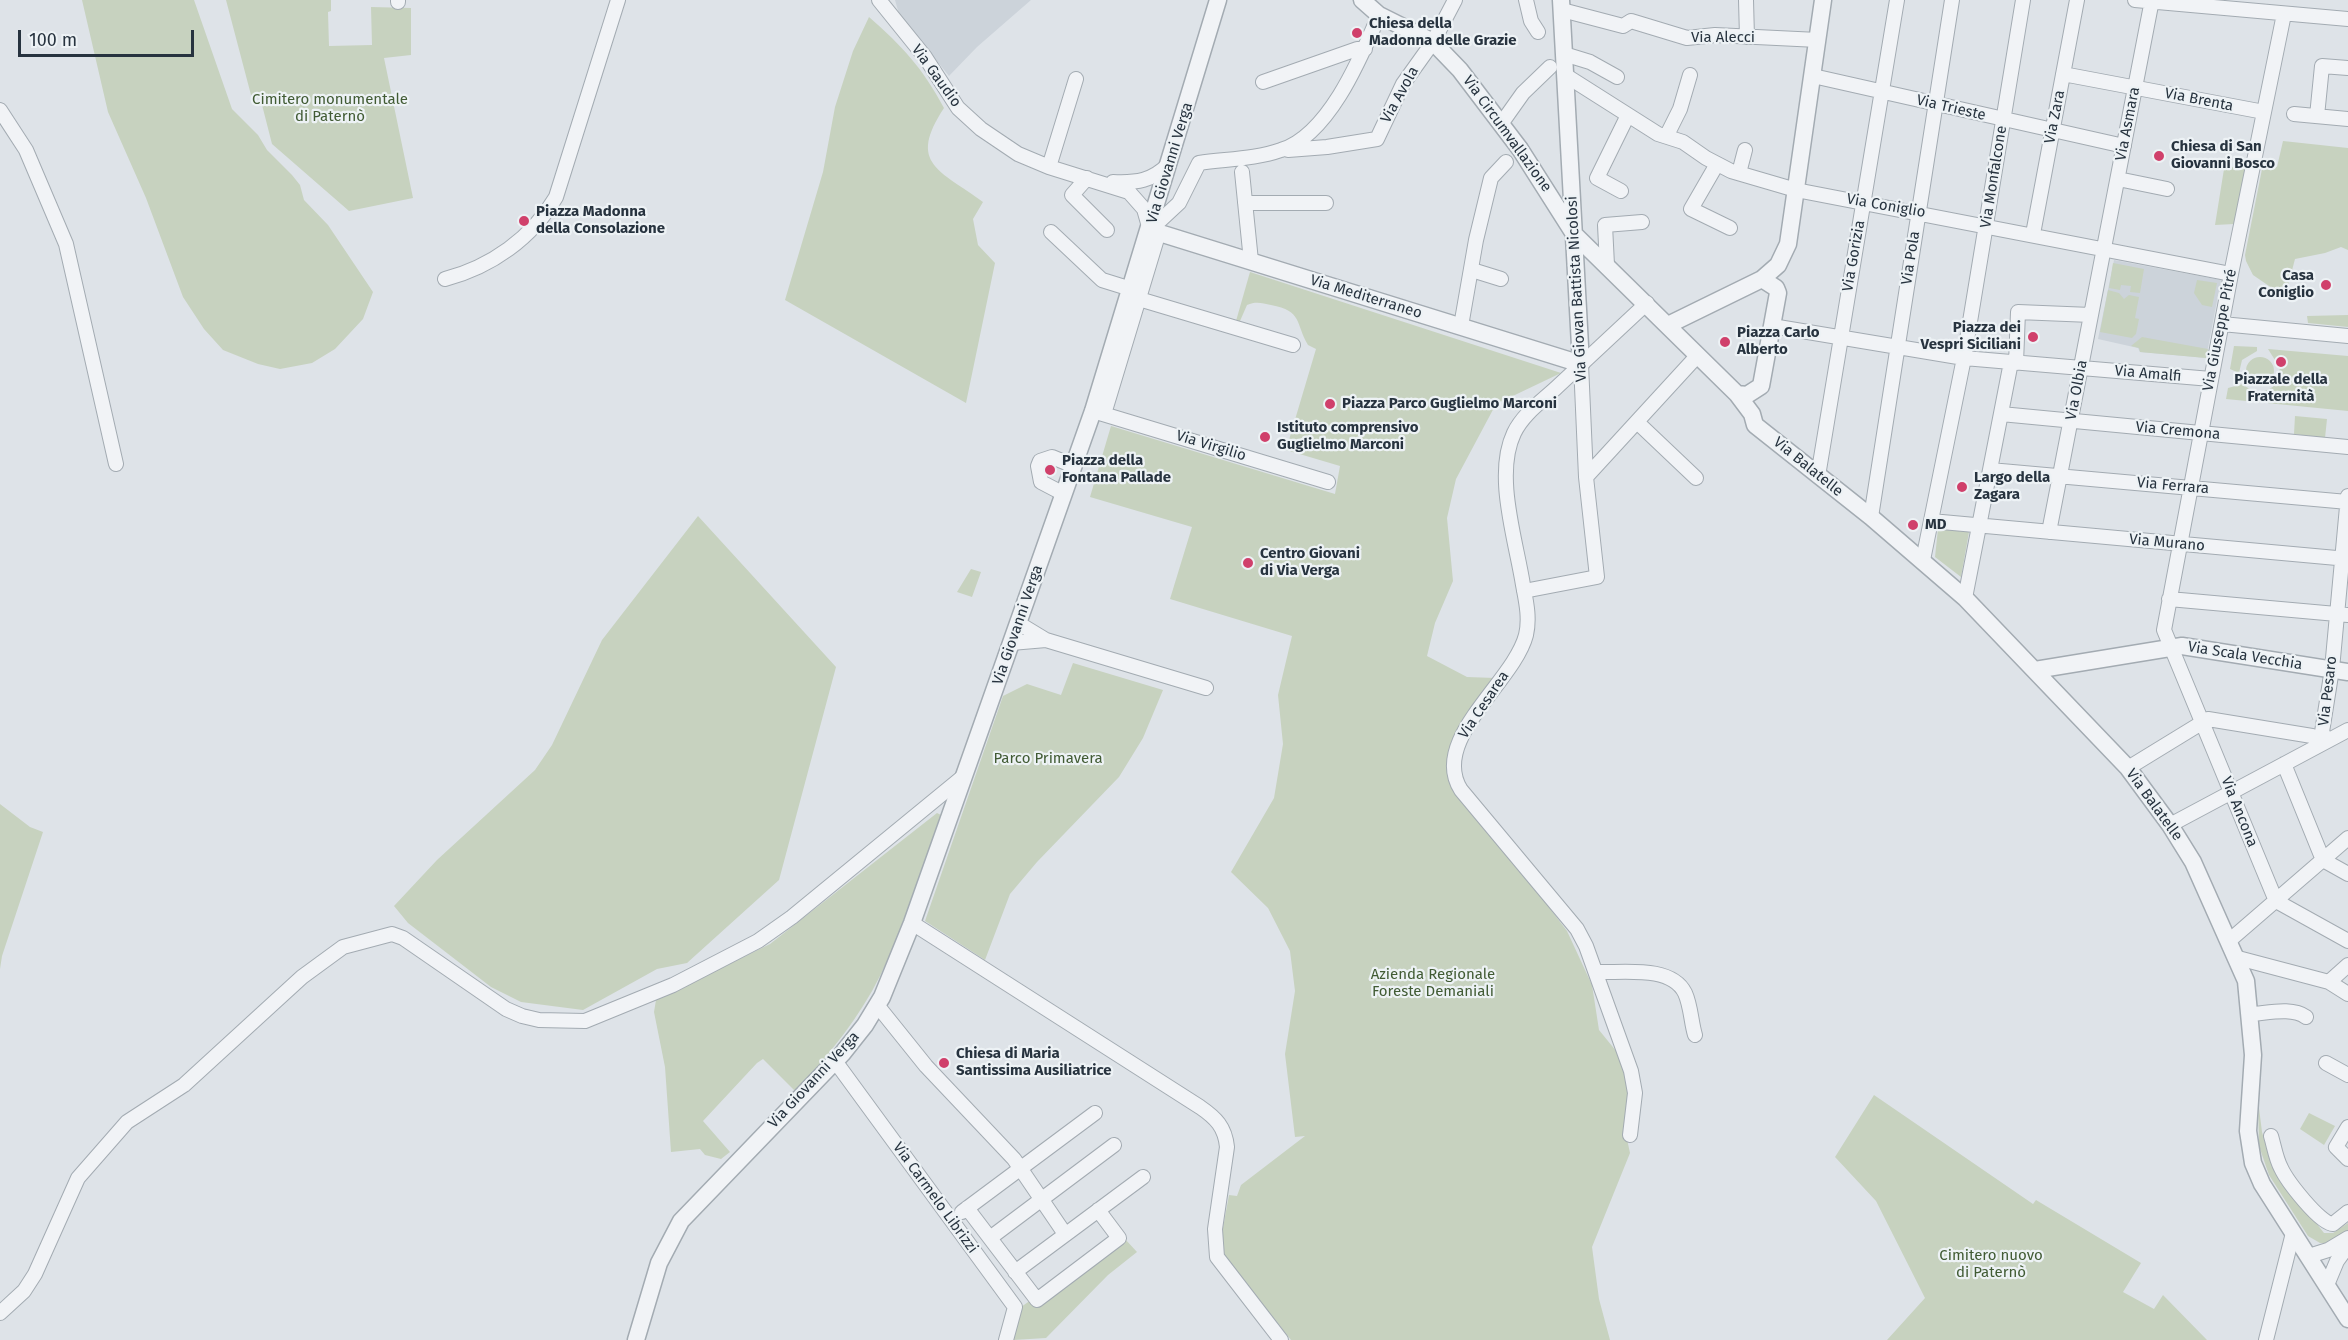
<!DOCTYPE html>
<meta charset="utf-8">
<style>
body{margin:0}
#map{position:relative;width:2348px;height:1340px;overflow:hidden;background:#dee3e8;font-family:"Fira Sans",sans-serif}
canvas{display:block}
.scale{position:absolute;left:18px;top:30px;width:176px;height:27px;box-sizing:border-box;border:3px solid #27333f;border-top:0;padding-left:8px;font-size:18px;line-height:21px;white-space:nowrap;color:#27333f;-webkit-text-stroke:4px #edf2f5;paint-order:stroke}
</style>
<div id="map">
<canvas width="2348" height="1340"></canvas>
<div class="scale">100 m</div>
</div>
<script>
const ctx = document.querySelector('canvas').getContext('2d');
ctx.lineJoin = 'round';
function paint(path, color) {
  ctx.fillStyle = color;
  ctx.fill(path, 'evenodd');
}
function trace(path, color, width, dash) {
  ctx.strokeStyle = color;
  ctx.lineWidth = width;
  ctx.lineCap = dash ? 'butt' : 'round';
  ctx.setLineDash(dash || []);
  ctx.stroke(path);
}
function label(font, color, halo, rows, align = 'center') {
  ctx.font = font + ' "Fira Sans",sans-serif';
  ctx.lineWidth = 4.5;
  ctx.setLineDash([]);
  ctx.textBaseline = 'middle';
  ctx.strokeStyle = halo;
  ctx.fillStyle = color;
  for (const [text, x, y, turn = 0] of rows) {
    ctx.save();
    ctx.translate(x, y);
    ctx.rotate((+turn || 0) * Math.PI / 180);
    ctx.textAlign = isNaN(turn) ? turn : align;
    if (halo) ctx.strokeText(text, 0, 0);
    ctx.fillText(text, 0, 0);
    ctx.restore();
  }
}
paint(new Path2D(`
 M 895,0 L 1031,0 L 977,47 L 949,76 L 899,14 Z
 M 2114,260 L 2221,280 L 2206,358 L 2140,352 L 2138,348 L 2098,339 Z`), '#ccd3da');
paint(new Path2D(`
 M 82,0 L 194,0 L 232,109 L 258,135 L 267,150 L 292,175 L 300,185 L 304,200 L 328,225 L 373,292 L 363,319 L 335,349 L 312,363 L 280,369 L 258,364 L 223,350 L 204,329 L 183,297 L 146,198 L 108,112 Z
 M 226,0 L 331,0 L 331,11 L 328,12 L 329,46 L 372,45 L 371,7 L 411,8 L 411,55 L 384,58 L 413,198 L 349,211 L 272,144 L 260,97 L 254,98 L 251,95 Z
 M 869,17 C 903,47 922,67 944,108 C 907,164 940,170 983,202 L 973,219 L 978,245 L 995,263 L 966,403 L 785,300 L 823,172 L 835,107 L 853,51 Z
 M 2283,141 L 2348,148 L 2348,250 L 2341,247 L 2325,253 L 2295,259 L 2285,297 L 2253,275 L 2246,261 L 2245,255 L 2263,164 L 2277,167 Z
 M 2246,164 L 2234,224 L 2215,225 L 2224,169 Z
 M 2113,263 L 2144,269 L 2140,293 L 2130,292 L 2131,286 L 2121,285 L 2120,290 L 2109,288 Z
 M 1250,272 L 1561,373 L 1496,404 L 1456,479 L 1447,518 L 1453,581 L 1435,623 L 1427,656 L 1467,677 L 1495,678 L 1460,724 L 1447,757 L 1449,783 L 1511,857 L 1567,931 L 1592,985 L 1599,1030 L 1621,1057 L 1630,1088 L 1625,1130 L 1630,1153 L 1592,1247 L 1599,1299 L 1610,1340 L 1291,1340 L 1224,1255 L 1222,1233 L 1229,1195 L 1237,1196 L 1241,1185 L 1305,1136 L 1295,1137 L 1285,1054 L 1295,991 L 1290,951 L 1268,908 L 1231,872 L 1274,798 L 1283,744 L 1278,695 L 1292,636 L 1170,599 L 1192,527 L 1090,497 L 1111,426 L 1335,494 L 1340,466 L 1286,450 L 1316,349 L 1308,345 C 1295,323 1303,311 1271,305 C 1262,303 1256,301 1247,305 L 1240,321 L 1236,321 Z
 M 2197,280 L 2217,283 L 2212,307 L 2202,305 L 2194,293 Z
 M 2108,290 L 2119,293 L 2124,299 L 2129,295 L 2139,297 L 2135,318 L 2139,319 L 2136,334 L 2132,338 L 2100,332 Z
 M 2348,315 L 2348,327 L 2308,323 L 2307,316 Z
 M 2142,337 L 2208,349 L 2206,358 L 2140,352 L 2139,348 L 2131,346 Z
 M 2234,346 L 2257,347 L 2257,351 L 2242,360 L 2239,373 L 2230,369 Z
 M 2268,349 L 2348,356 L 2348,411 L 2226,399 L 2228,388 L 2243,384 C 2253,394 2266,394 2276,384 L 2280,368 Z
 M2246 371a14 14 0 1 1 28 0a14 14 0 1 1-28 0Z
 M 2295,416 L 2327,419 L 2325,438 L 2294,434 Z
 M 698,516 L 836,667 L 779,880 L 687,963 L 657,969 L 583,1010 L 521,1002 L 491,987 L 408,923 L 394,906 L 437,860 L 535,770 L 552,745 L 602,640 Z
 M 1938,529 L 1969,532 L 1961,577 L 1935,557 Z
 M 971,569 L 981,572 L 972,597 L 957,592 Z
 M 1073,663 L 1163,690 L 1143,738 L 1119,777 L 1037,862 L 1010,894 L 985,960 L 925,921 L 1003,696 L 1027,684 L 1061,695 Z
 M 0,804 L 30,827 L 43,832 L 2,956 L 0,969 Z
 M 937,813 L 941,815 L 940,821 C 920,872 905,927 880,976 C 859,1018 830,1053 799,1088 L 794,1090 L 763,1059 L 757,1063 L 703,1121 L 730,1152 L 721,1159 L 705,1155 L 700,1149 L 671,1152 L 665,1067 L 654,1012 L 656,1000 L 770,944 Z
 M 1874,1095 L 2033,1204 L 2036,1200 L 2141,1263 L 2123,1292 L 2154,1309 L 2163,1295 L 2207,1340 L 1887,1340 L 1925,1298 L 1876,1201 L 1835,1157 Z
 M 2258,1100 L 2262,1132 L 2272,1167 L 2324,1233 L 2333,1233 L 2348,1223 L 2348,1231 L 2335,1243 L 2320,1243 L 2308,1236 L 2269,1175 L 2259,1146 Z
 M 2309,1113 L 2335,1126 L 2324,1145 L 2300,1129 Z
 M 1125,1239 L 1137,1252 L 1108,1275 L 1046,1338 L 1013,1340 L 1021,1307 L 1031,1300 L 1038,1307 Z`), '#c7d2bf');
const minor = new Path2D(`
 M 879,0 L 925,57 L 958,108 L 981,129 L 1018,154 L 1049,167 L 1129,192 L 1144,209 L 1150,230 L 1179,203 L 1199,163 C 1226,159 1256,159 1281,150 C 1329,135 1361,57 1379,15
 M 1526,0 L 1531,21 L 1538,32
 M 1746,0 L 1747,37
 M 2135,0 L 2348,19
 M 398,2 L 398,0
 M 1562,10 L 1623,26 L 1631,21 L 1687,38 L 1715,35 L 1818,40
 M 2284,14 L 2231,274 L 2164,630 L 2276,901 L 2348,941
 M 1564,54 L 1590,62 L 1617,77
 M 2063,74 L 2264,112
 M 1565,75 L 1658,134 L 1683,142 L 1706,158 L 1731,171 L 1796,190 L 2231,274
 M 1813,76 L 2124,146
 M 1263,82 L 1357,49 L 1365,49
 M 0,110 L 26,150 L 66,244 L 116,464
 M 2294,114 L 2348,119
 M 2317,116 L 2322,66 L 2348,68
 M 1501,124 L 1523,93 L 1550,67
 M 1667,135 L 1680,109 L 1690,75
 M 1288,150 L 1327,147 L 1377,139 L 1403,84 L 1433,42 L 1455,0
 M 1717,164 L 1691,209 L 1730,228
 M 1049,167 L 1076,79
 M 1242,172 L 1251,261
 M 1739,173 L 1745,150
 M 1087,178 L 1072,195 L 1107,230
 M 2118,179 L 2167,189
 M 1113,182 C 1137,183 1152,181 1169,164
 M 1621,191 L 1597,178 L 1628,115
 M 1245,203 L 1326,203
 M 1051,232 L 1102,280 L 1131,289
 M 2033,234 L 2077,0
 M 1607,265 L 1605,225 L 1642,222
 M 1472,270 L 1501,279
 M 445,279 C 491,267 532,238 556,197 L 618,0
 M 1139,299 L 1293,345
 M 2222,324 L 2348,336
 M 1461,326 L 1476,240 L 1491,178 L 1506,162
 M 1772,326 L 1964,358 L 2211,379
 M 2016,363 L 2018,312 L 2091,315
 M 1093,411 L 1328,482
 M 1104,414 L 1159,232
 M 2001,414 L 2348,447
 M 1637,422 L 1696,478
 M 1990,470 L 2348,502
 M 1818,476 L 1897,0
 M 1586,477 L 1698,355
 M 1064,494 L 1041,482 L 1038,466 L 1040,461 L 1052,457 L 1074,466
 M 1871,517 L 1952,0
 M 1931,521 L 2348,559
 M 2049,532 L 2152,0
 M 1923,560 L 1964,358 L 2023,0
 M 1524,591 L 1597,577 L 1586,477 L 1581,364
 M 1965,598 L 2011,362
 M 2169,599 L 2348,615
 M 1018,623 L 1046,640
 M 1011,643 L 1046,640 L 1206,688
 M 2327,741 L 2322,732 L 2332,669 L 2348,496
 M 2284,764 L 2323,860 L 2348,874
 M 2128,768 L 2208,719 L 2312,736 L 2327,741
 M 2170,825 L 2348,730
 M 912,923 L 1200,1107 C 1216,1118 1225,1127 1227,1147 L 1215,1229 L 1217,1257 L 1281,1340
 M 2230,940 L 2348,838
 M 2238,958 L 2329,982 L 2348,965
 M 1597,972 C 1623,973 1671,965 1685,993 C 1691,1006 1691,1022 1695,1035
 M 2329,982 L 2348,994
 M 877,1005 L 926,1066 L 1014,1159 L 1065,1234
 M 2251,1014 C 2268,1013 2292,1007 2306,1017
 M 835,1061 L 1015,1307 L 1006,1340
 M 2326,1063 L 2348,1075
 M 2348,1127 L 2336,1147 L 2348,1159
 M 1630,1135 L 1635,1093 L 1631,1071 L 1586,946 L 1577,929 L 1461,790 C 1429,740 1514,682 1526,635 C 1530,618 1526,601 1523,585 C 1516,540 1494,475 1514,433 C 1523,414 1542,401 1557,387 C 1587,359 1617,331 1647,303
 M 2271,1136 C 2274,1146 2276,1159 2281,1168 C 2287,1181 2320,1224 2333,1224 L 2348,1212
 M 967,1208 L 1037,1300 L 1119,1238 L 1098,1210
 M 962,1212 L 1095,1113
 M 990,1238 L 1114,1145
 M 2309,1256 L 2328,1250 L 2348,1238
 M 1015,1272 L 1143,1177
 M 2327,1285 L 2337,1261 L 2348,1246
 M 0,1313 L 24,1291 L 35,1274 L 78,1178 L 127,1122 L 184,1085 L 302,977 L 343,947 L 392,934 L 403,938 L 506,1009 L 522,1016 L 539,1020 L 585,1021 L 673,985 L 758,941 L 792,917 L 964,776
 M 2266,1340 L 2293,1233`);
const tertiary = new Path2D(`
 M 1362,0 L 1379,15 L 1433,42 L 1460,70 L 1520,149 L 1574,234 L 1737,394 L 1752,414 L 1755,425 L 1871,517 L 1965,598 L 2128,768 L 2170,825 L 2193,862 L 2246,981 L 2253,1055 L 2248,1131 L 2253,1163 L 2262,1184 L 2348,1319
 M 1150,230 L 1581,364 L 1561,0
 M 1762,279 L 1778,265 L 1788,244 L 1823,0
 M 1668,325 L 1762,279 L 1776,288 L 1778,293 L 1761,386 L 1747,395 L 1737,394
 M 2035,670 L 2182,646 L 2348,672
 M 636,1340 L 659,1263 L 681,1221 L 842,1054 L 865,1025 L 882,997 L 912,923 L 1093,411 L 1218,0`);
trace(minor, '#a3abb2', 16);
trace(tertiary, '#a3abb2', 19);
trace(minor, '#f1f3f6', 14);
trace(tertiary, '#f1f3f6', 16);
for (const [x, y, r, color] of [
 [1357,33,6,"#d0406b"],
 [2159,156,6,"#d0406b"],
 [524,221,6,"#d0406b"],
 [2326,285,6,"#d0406b"],
 [2033,337,6,"#d0406b"],
 [1725,342,6,"#d0406b"],
 [2281,362,6,"#d0406b"],
 [1330,404,6,"#d0406b"],
 [1265,437,6,"#d0406b"],
 [1050,470,6,"#d0406b"],
 [1962,487,6,"#d0406b"],
 [1913,525,6,"#d0406b"],
 [1248,563,6,"#d0406b"],
 [944,1063,6,"#d0406b"]
]) {
  const dot = new Path2D();
  dot.arc(x, y, r, 0, 2 * Math.PI);
  ctx.fillStyle = color;
  ctx.fill(dot);
  trace(dot, '#edf2f5', 2);
}
label('bold 15px', '#27333f', '#edf2f5', [
 ["Chiesa della",1369,24],
 ["Madonna delle Grazie",1369,41],
 ["Chiesa di San",2171,147],
 ["Giovanni Bosco",2171,164],
 ["Piazza Madonna",536,212],
 ["della Consolazione",536,229],
 ["Casa",2314,276,"right"],
 ["Coniglio",2314,293,"right"],
 ["Piazza dei",2021,328,"right"],
 ["Vespri Siciliani",2021,345,"right"],
 ["Piazza Carlo",1737,333],
 ["Alberto",1737,350],
 ["Piazzale della",2281,380,"center"],
 ["Fraternità",2281,397,"center"],
 ["Piazza Parco Guglielmo Marconi",1342,404],
 ["Istituto comprensivo",1277,428],
 ["Guglielmo Marconi",1277,445],
 ["Piazza della",1062,461],
 ["Fontana Pallade",1062,478],
 ["Largo della",1974,478],
 ["Zagara",1974,495],
 ["MD",1925,525],
 ["Centro Giovani",1260,554],
 ["di Via Verga",1260,571],
 ["Chiesa di Maria",956,1054],
 ["Santissima Ausiliatrice",956,1071]
], 'left');
label('15px', '#27333f', '#edf2f5', [
 ["Via Alecci",1723,38],
 ["Via Gaudio",936,76,54],
 ["Via Avola",1400,95,-61],
 ["Via Brenta",2199,100,11],
 ["Via Trieste",1951,108,13],
 ["Via Zara",2055,117,-79],
 ["Via Asmara",2128,124,-79],
 ["Via Circumvallazione",1507,134,54],
 ["Via Giovanni Verga",1170,163,-73],
 ["Via Monfalcone",1994,177,-81],
 ["Via Coniglio",1886,206,10],
 ["Via Gorizia",1854,256,-80],
 ["Via Pola",1911,258,-81],
 ["Via Giovan Battista Nicolosi",1577,289,-93],
 ["Via Mediterraneo",1366,297,17],
 ["Via Giuseppe Pitré",2220,330,-79],
 ["Via Amalfi",2148,374,5],
 ["Via Olbia",2077,390,-79],
 ["Via Cremona",2178,431,5],
 ["Via Virgilio",1211,446,17],
 ["Via Balatelle",1808,467,39],
 ["Via Ferrara",2173,486,5],
 ["Via Murano",2167,543,5],
 ["Via Giovanni Verga",1018,625,-71],
 ["Via Scala Vecchia",2245,656,9],
 ["Via Pesaro",2328,691,-83],
 ["Via Cesarea",1484,705,-56],
 ["Via Balatelle",2154,805,54],
 ["Via Ancona",2239,812,68],
 ["Via Giovanni Verga",814,1080,-47],
 ["Via Carmelo Librizzi",935,1198,54]
]);
label('15px', '#415b34', '#edf2f5', [
 ["Cimitero monumentale",330,100],
 ["di Paternò",330,117],
 ["Parco Primavera",1048,759],
 ["Azienda Regionale",1433,975],
 ["Foreste Demaniali",1433,992],
 ["Cimitero nuovo",1991,1256],
 ["di Paternò",1991,1273]
]);
</script>
